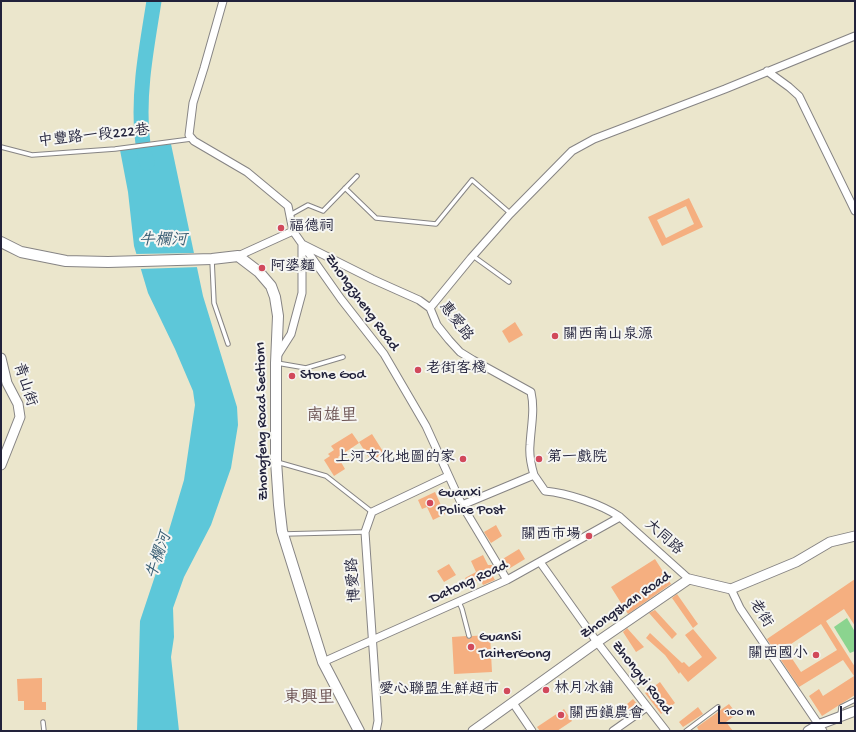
<!DOCTYPE html>
<meta charset="utf-8">
<style>
body{margin:0}
#map{position:relative;width:856px;height:732px;overflow:hidden;background:#ebe6cc;font-family:"Gochi Hand",sans-serif}
canvas{display:block}
.frame{position:absolute;inset:0;border:2px solid #22223b;pointer-events:none}
.scale{position:absolute;left:718px;top:706px;width:124px;height:18px;box-sizing:border-box;border:2px solid #22223b;border-top:0;padding-left:5px;font-size:12px;line-height:14px;white-space:nowrap;color:#22223b;-webkit-text-stroke:3px #f6f6f2;paint-order:stroke}
</style>
<div id="map">
<canvas width="856" height="732"></canvas>
<div class="frame"></div>
<div class="scale">100 m</div>
</div>
<script>
const ctx = document.querySelector('canvas').getContext('2d');
ctx.lineJoin = 'round';
function paint(path, color) {
  ctx.fillStyle = color;
  ctx.fill(path, 'evenodd');
}
function trace(path, color, width, dash) {
  ctx.strokeStyle = color;
  ctx.lineWidth = width;
  ctx.lineCap = dash ? 'butt' : 'round';
  ctx.setLineDash(dash || []);
  ctx.stroke(path);
}
function label(font, color, halo, rows, align = 'center') {
  ctx.font = font + ' "Gochi Hand","LXGW WenKai TC",sans-serif';
  ctx.lineWidth = 4;
  ctx.setLineDash([]);
  ctx.textBaseline = 'middle';
  ctx.strokeStyle = halo;
  ctx.fillStyle = color;
  for (const [text, x, y, turn = 0] of rows) {
    ctx.save();
    ctx.translate(x, y);
    ctx.rotate((+turn || 0) * Math.PI / 180);
    ctx.textAlign = isNaN(turn) ? turn : align;
    if (halo) ctx.strokeText(text, 0, 0);
    ctx.fillText(text, 0, 0);
    ctx.restore();
  }
}
paint(new Path2D(`
 M 847,618 L 855,632 L 855,651 L 850,653 L 834,627 Z`), '#8bd48f');
paint(new Path2D(`
 M 171,144 L 203,296 L 237,407 L 238,425 L 231,468 L 211,525 L 184,577 L 173,608 L 174,637 L 171,657 L 179,731 L 137,731 L 140,621 L 158,567 L 184,480 L 195,405 L 193,391 L 175,349 L 148,293 L 134,246 L 128,192 L 120,150 Z`), '#5dc7d9');
paint(new Path2D(`
 M 196,253 L 199,267 L 139,269 L 134,254 Z`), '#ebe6cc');
trace(new Path2D(`
 M 147,163 C 144,154 143,145 142,135 C 138,90 147,46 154,1`), '#5dc7d9', 15);
paint(new Path2D(`
 M 689,198 L 703,227 L 662,246 L 648,217 ZM 686,206 L 694,224 L 666,238 L 657,220 Z
 M 515,322 L 523,335 L 509,343 L 502,331 Z
 M 352,433 L 359,443 L 338,457 L 345,469 L 334,476 L 324,460 L 330,456 L 328,454 L 334,450 L 331,446 Z
 M 372,434 L 384,453 L 371,461 L 359,442 Z
 M 435,492 L 445,514 L 433,520 L 427,507 L 422,509 L 418,500 Z
 M 496,525 L 502,536 L 491,543 L 484,532 Z
 M 519,549 L 525,559 L 507,570 L 501,560 Z
 M 483,555 L 488,565 L 492,565 L 496,571 L 491,573 L 495,580 L 483,585 L 480,579 L 469,585 L 465,578 L 476,572 L 471,561 Z
 M 655,559 L 671,584 L 628,614 L 611,587 Z
 M 449,564 L 456,575 L 444,582 L 437,571 Z
 M 855,579 L 855,626 L 844,609 L 826,621 L 855,667 L 855,695 L 822,716 L 809,696 L 819,689 L 823,696 L 854,676 L 843,660 L 799,687 L 767,639 ZM 821,624 L 837,650 L 801,672 L 785,648 Z
 M 677,594 L 698,624 L 693,628 L 672,598 Z
 M 655,610 L 677,634 L 672,639 L 649,613 Z
 M 627,628 L 644,647 L 636,652 L 623,632 Z
 M 693,629 L 717,658 L 688,682 L 680,672 L 679,674 L 665,655 L 646,638 L 650,633 L 682,663 L 684,662 L 689,667 L 702,657 L 685,635 Z
 M 490,635 L 492,672 L 454,674 L 452,637 L 466,636 L 469,639 L 472,636 Z
 M 42,678 L 42,702 L 46,702 L 46,710 L 24,710 L 24,701 L 18,701 L 17,679 Z
 M 660,682 L 675,703 L 661,714 L 645,693 Z
 M 633,699 L 637,704 L 618,720 L 614,715 Z
 M 729,704 L 737,714 L 726,722 L 733,731 L 699,731 L 697,727 Z
 M 698,707 L 703,714 L 683,727 L 679,722 Z
 M 564,709 L 572,721 L 557,731 L 540,731 L 537,727 Z`), '#f5af80');
const service = new Path2D(`
 M 1,147 L 32,155 L 115,149 L 191,139
 M 345,188 L 376,218 L 436,224 L 472,180 L 510,213
 M 290,215 L 308,205 L 323,211 L 357,176
 M 473,256 L 509,282
 M 212,260 L 214,303 L 228,344
 M 277,363 L 306,368 L 343,357
 M 277,462 L 326,476 L 372,512
 M 284,534 L 365,532
 M 459,602 L 462,609 L 469,636
 M 840,715 L 841,707 L 855,700
 M 43,722 L 44,731
 M 686,731 L 718,707`);
const minor = new Path2D(`
 M 223,1 L 204,68 L 193,103 L 189,135 L 194,141 L 247,172 L 288,206 L 293,231 L 341,299 L 384,354 L 426,426 L 462,505 L 507,580
 M 767,71 L 789,87 L 799,96 L 855,211
 M 238,256 L 293,231
 M 430,308 L 471,258 L 510,214 L 572,151 L 594,139 L 725,89 L 855,36
 M 277,356 L 291,334 L 302,293 L 302,244 L 372,279 L 419,300 L 430,308 L 437,325 L 449,340 L 460,352 L 473,360 L 531,392 C 535,410 531,426 530,445 C 529,455 531,465 534,475 L 462,505
 M 534,475 L 545,491 C 567,493 601,504 620,517 L 689,579
 M 540,562 L 597,642 L 666,731
 M 731,589 L 740,608 L 823,731
 M 323,662 L 507,580 L 620,517
 M 513,703 L 532,731
 M 376,731 L 378,721 L 365,532 L 372,512 L 448,476
 M 613,731 L 647,707`);
const tertiary = new Path2D(`
 M 1,358 L 7,383 L 18,404 L 20,417 L 1,465
 M 473,731 L 597,642 L 689,579 L 731,589 L 796,562 L 830,542 L 855,536
 M 808,731 L 818,725 L 855,711`);
const secondary = new Path2D(`
 M 1,242 L 21,252 L 66,261 L 108,262 L 212,259 L 238,256 L 259,272 L 271,286 L 275,297 L 278,316 L 276,363 L 276,461 L 279,505 L 282,531 L 323,662 L 359,731`);
trace(service, '#868484', 5.5);
trace(minor, '#868484', 9);
trace(tertiary, '#868484', 11);
trace(secondary, '#868484', 12);
trace(service, '#fff', 3.5);
trace(minor, '#fff', 7);
trace(tertiary, '#fff', 9);
trace(secondary, '#fff', 10);
for (const [x, y, r, color] of [
 [281,228,4,"#d1495b"],
 [262,268,4,"#d1495b"],
 [555,336,4,"#d1495b"],
 [418,370,4,"#d1495b"],
 [292,376,4,"#d1495b"],
 [463,459,4,"#d1495b"],
 [539,459,4,"#d1495b"],
 [430,503,4,"#d1495b"],
 [589,536,4,"#d1495b"],
 [471,647,4,"#d1495b"],
 [816,655,4,"#d1495b"],
 [546,690,4,"#d1495b"],
 [507,691,4,"#d1495b"],
 [561,715,4,"#d1495b"]
]) {
  const dot = new Path2D();
  dot.arc(x, y, r, 0, 2 * Math.PI);
  ctx.fillStyle = color;
  ctx.fill(dot);
  trace(dot, '#f6f6f2', 1.5);
}
label('15px', '#22223b', '#f6f6f2', [
 ["中豐路一段222巷",94,137,-6],
 ["Zhongzheng Road",361,303,54],
 ["惠愛路",455,322,53],
 ["青山街",24,385,72],
 ["Zhongfeng Road Section1",263,421,-91],
 ["大同路",663,538,42],
 ["博愛路",355,580,-94],
 ["Datong Road",469,583,-25],
 ["Zhongshan Road",626,606,-35],
 ["老街",760,614,58],
 ["Zhongyi Road",641,678,52]
]);
label('15px', '#22223b', '#f6f6f2', [
 ["福德祠",289,228],
 ["阿婆麵",270,268],
 ["關西南山泉源",563,336],
 ["老街客棧",426,370],
 ["Stone God",300,376],
 ["上河文化地圖的家",455,459,"right"],
 ["第一戲院",547,459],
 ["Guanxi",438,494],
 ["Police Post",438,511],
 ["關西市場",581,536,"right"],
 ["GuanSi",479,638],
 ["TaiHerGong",479,655],
 ["關西國小",808,655,"right"],
 ["林月冰舖",554,690],
 ["愛心聯盟生鮮超市",499,691,"right"],
 ["關西鎮農會",569,715]
], 'left');
label('italic 16px', '#375c72', '#f6f6f2', [
 ["牛欄河",163,242],
 ["牛欄河",160,556,-71]
]);
label('17px', '#6c5353', '#f6f6f2', [
 ["南雄里",332,417],
 ["東興里",309,699]
]);
</script>
